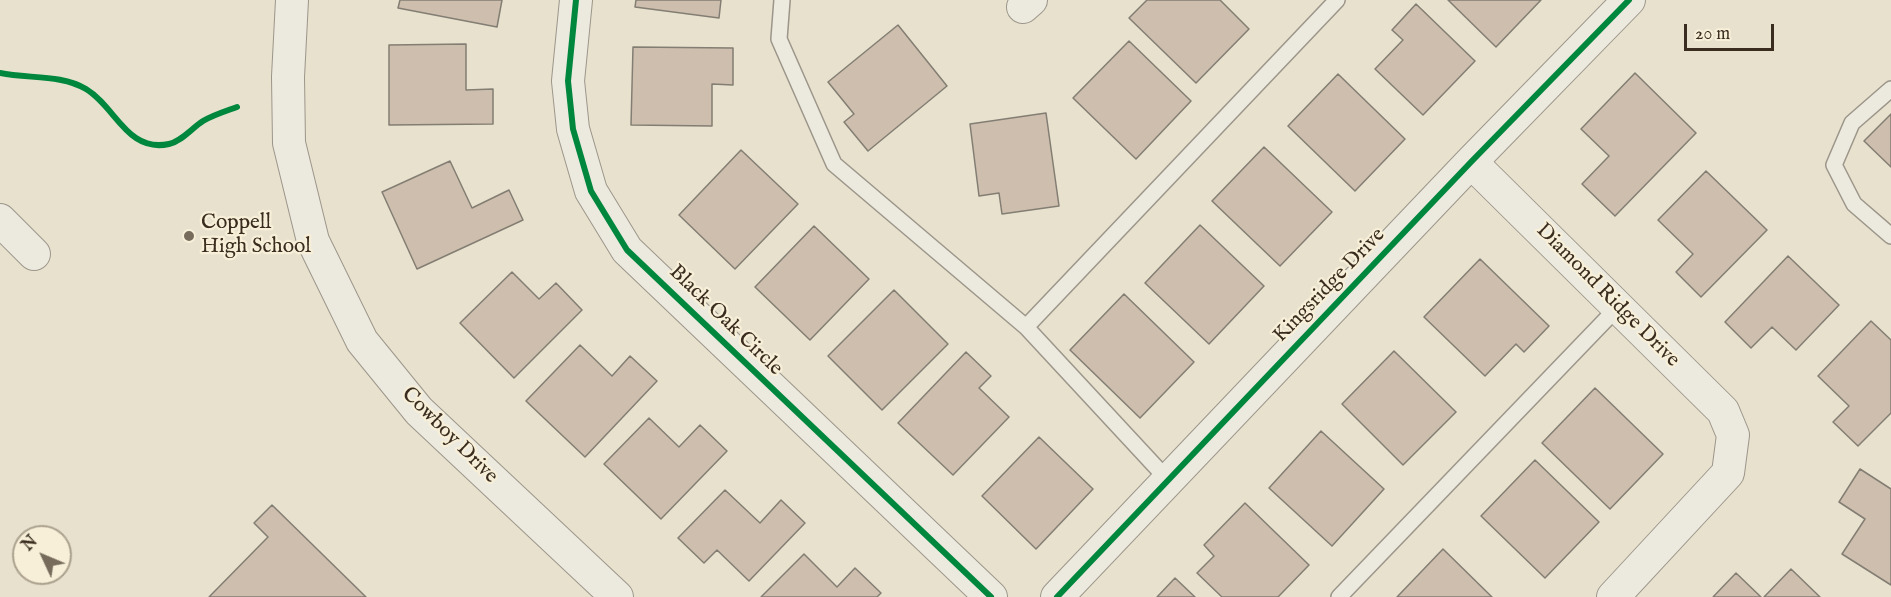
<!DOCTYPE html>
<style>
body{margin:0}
#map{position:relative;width:1891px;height:597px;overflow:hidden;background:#e8e1ce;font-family:"IM FELL English",serif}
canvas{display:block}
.north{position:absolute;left:12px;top:525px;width:60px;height:60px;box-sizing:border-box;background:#f7efd8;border:2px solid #aba18e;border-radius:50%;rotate:314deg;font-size:16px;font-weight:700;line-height:24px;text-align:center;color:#3a2d1f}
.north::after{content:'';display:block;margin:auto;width:21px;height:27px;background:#776c5c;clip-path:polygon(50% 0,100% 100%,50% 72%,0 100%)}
.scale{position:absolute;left:1684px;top:24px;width:90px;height:27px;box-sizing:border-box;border:3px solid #3a2d1f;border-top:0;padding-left:8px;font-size:18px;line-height:21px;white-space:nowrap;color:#3a2d1f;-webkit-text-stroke:4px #f7efd8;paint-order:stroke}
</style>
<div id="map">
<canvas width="1891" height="597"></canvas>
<div class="north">N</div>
<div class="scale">20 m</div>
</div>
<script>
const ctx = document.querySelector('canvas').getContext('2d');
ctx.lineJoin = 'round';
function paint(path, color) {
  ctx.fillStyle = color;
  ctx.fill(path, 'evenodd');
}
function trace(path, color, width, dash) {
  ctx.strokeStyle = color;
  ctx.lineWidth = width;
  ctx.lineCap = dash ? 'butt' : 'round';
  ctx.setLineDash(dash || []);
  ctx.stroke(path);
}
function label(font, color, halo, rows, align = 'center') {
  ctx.font = font + ' "IM FELL English",serif';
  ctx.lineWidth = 4.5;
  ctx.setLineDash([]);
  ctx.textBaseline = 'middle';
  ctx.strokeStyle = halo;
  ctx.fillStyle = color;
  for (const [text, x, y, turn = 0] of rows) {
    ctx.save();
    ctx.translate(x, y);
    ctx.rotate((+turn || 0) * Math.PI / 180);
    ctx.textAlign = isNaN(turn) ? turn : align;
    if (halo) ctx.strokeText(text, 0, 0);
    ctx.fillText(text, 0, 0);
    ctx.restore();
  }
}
const building = new Path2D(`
 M 400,0 L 502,0 L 497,27 L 398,8 Z
 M 636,0 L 721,0 L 719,18 L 635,7 Z
 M 1147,0 L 1220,0 L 1249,29 L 1196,83 L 1129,18 Z
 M 1448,0 L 1541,0 L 1496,47 Z
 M 1416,4 L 1475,61 L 1423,115 L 1375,69 L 1403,40 L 1392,30 Z
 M 898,25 L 947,86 L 868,151 L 844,122 L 854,114 L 828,82 Z
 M 1129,41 L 1191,101 L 1136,159 L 1073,98 Z
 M 466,44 L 466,90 L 493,89 L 493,124 L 389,125 L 389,45 Z
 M 633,47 L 733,48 L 733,85 L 712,84 L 712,126 L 631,125 Z
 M 1635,73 L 1696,133 L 1615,216 L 1582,184 L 1609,156 L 1581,129 Z
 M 1338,74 L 1405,139 L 1355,191 L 1288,126 Z
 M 1046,113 L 1059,206 L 1002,214 L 999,193 L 979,196 L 970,124 Z
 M 1891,114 L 1891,167 L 1864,141 Z
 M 1264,147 L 1332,212 L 1280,266 L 1212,201 Z
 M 741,150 L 798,204 L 735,269 L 679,215 Z
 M 450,161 L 472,208 L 509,190 L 523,220 L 417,269 L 382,192 Z
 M 1706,171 L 1767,230 L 1701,297 L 1676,272 L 1693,254 L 1658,220 Z
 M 1200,225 L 1264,286 L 1209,344 L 1145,283 Z
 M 814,226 L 869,279 L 810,340 L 755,287 Z
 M 1788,256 L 1839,305 L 1796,350 L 1772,327 L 1751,348 L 1725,322 Z
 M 1480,259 L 1549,326 L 1524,352 L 1516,344 L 1485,376 L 1424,317 Z
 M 512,272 L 539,299 L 556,283 L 582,310 L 514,378 L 460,323 Z
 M 894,290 L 948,344 L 882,410 L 828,356 Z
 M 1124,294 L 1194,362 L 1140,418 L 1070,350 Z
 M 1871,321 L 1891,340 L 1891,413 L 1858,446 L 1833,422 L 1849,406 L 1818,376 Z
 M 580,345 L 612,376 L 630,356 L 657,381 L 585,457 L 526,401 Z
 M 1394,351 L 1456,412 L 1403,465 L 1342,404 Z
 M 966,352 L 991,376 L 979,388 L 1009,417 L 953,475 L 898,423 Z
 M 1595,388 L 1663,454 L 1610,509 L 1542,443 Z
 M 649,418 L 679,447 L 700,425 L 727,451 L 661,519 L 604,464 Z
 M 1321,431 L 1384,489 L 1332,546 L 1269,488 Z
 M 1039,437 L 1093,489 L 1036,549 L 982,496 Z
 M 1535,460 L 1599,522 L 1545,578 L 1481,516 Z
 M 1860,469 L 1891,489 L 1891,585 L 1842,554 L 1865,519 L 1839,502 Z
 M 725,490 L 760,523 L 781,500 L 805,523 L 749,581 L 717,550 L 704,563 L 678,538 Z
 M 1245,503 L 1309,565 L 1278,597 L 1222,597 L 1197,573 L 1214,556 L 1204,545 Z
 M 272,505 L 366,597 L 209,597 L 268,537 L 254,523 Z
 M 1443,549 L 1492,597 L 1397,597 Z
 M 804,554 L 837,587 L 855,568 L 881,593 L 877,597 L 761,597 Z
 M 1791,569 L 1820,597 L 1764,597 Z
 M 1736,573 L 1761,597 L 1713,597 Z
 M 1175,578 L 1195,597 L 1157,597 Z`);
paint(building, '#cebeae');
trace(building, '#837e73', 1.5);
const lane = new Path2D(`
 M 782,0 L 779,39 L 834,164 L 1026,327 L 1168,480
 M 1891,89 L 1852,123 L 1834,165 L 1854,204 L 1891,236
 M 1026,327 L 1337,0
 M 1339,597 L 1618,307`);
const street = new Path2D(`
 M 292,0 L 288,77 L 289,143 L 313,241 L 362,341 L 419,411 L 617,597
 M 576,0 L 568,81 L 573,129 L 591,191 L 627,250 L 991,597
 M 1023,7 L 1031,0
 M 1471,162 L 1723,411 L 1733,435 L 1728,473 L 1613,597
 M 0,220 L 34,254
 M 1057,597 L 1471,162 L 1629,0`);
trace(lane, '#9c968a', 18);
trace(street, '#9c968a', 34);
trace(lane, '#ece9df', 15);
trace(street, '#ece9df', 32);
trace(new Path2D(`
 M 576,0 L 568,81 L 573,129 L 591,191 L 627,250 L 991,597
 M 0,73 C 28,79 61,74 86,89 C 116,107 127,153 169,144 C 182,141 192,128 203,121 C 213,115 226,111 237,107
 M 1057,597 L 1471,162 L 1629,0`), '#00873e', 6);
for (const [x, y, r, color] of [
 [189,236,6,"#776c5c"]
]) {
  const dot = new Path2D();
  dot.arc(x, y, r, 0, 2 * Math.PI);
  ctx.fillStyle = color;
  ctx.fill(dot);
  trace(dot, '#f7efd8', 2);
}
label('21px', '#3a2d1f', '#f7efd8', [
 ["Coppell",201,224],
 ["High School",201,248]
], 'left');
label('21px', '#3a2d1f', '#f7efd8', [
 ["Kingsridge Drive",1330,286,-46],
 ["Diamond Ridge Drive",1607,296,45],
 ["Black Oak Circle",725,321,44],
 ["Cowboy Drive",449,436,45]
]);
</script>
